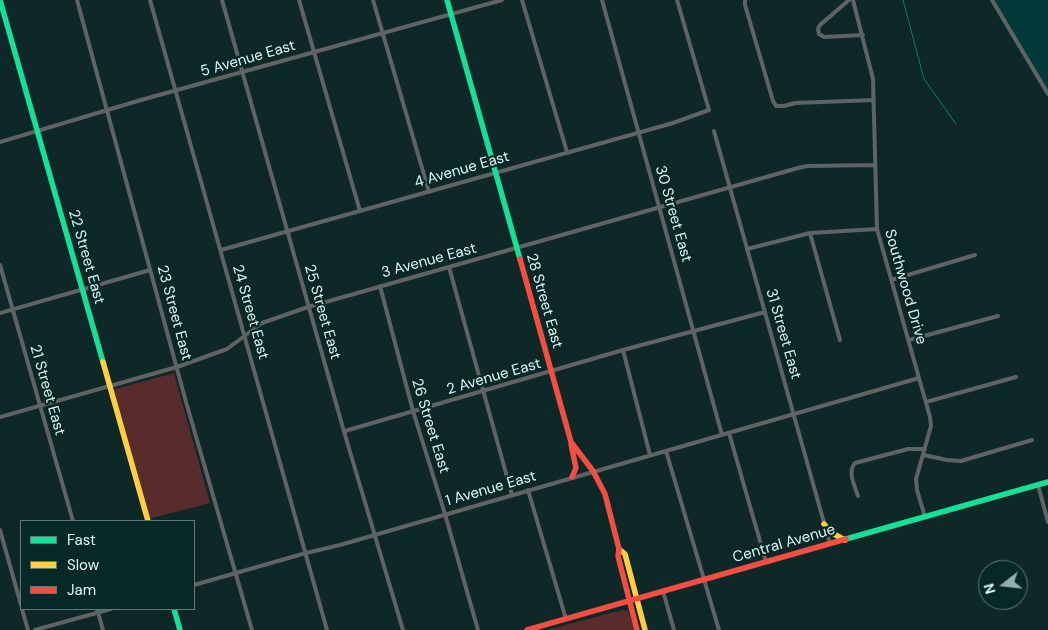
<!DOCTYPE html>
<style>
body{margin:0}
#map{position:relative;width:1048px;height:630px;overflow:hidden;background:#0e2828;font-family:"DM Sans",sans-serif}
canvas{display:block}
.legend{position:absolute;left:20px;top:520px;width:175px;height:90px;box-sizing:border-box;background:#062827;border:1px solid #5d7a79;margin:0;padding:6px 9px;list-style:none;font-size:15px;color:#e0f6f5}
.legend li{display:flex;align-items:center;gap:10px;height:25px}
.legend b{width:25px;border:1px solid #5d7a79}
.north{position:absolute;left:978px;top:560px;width:50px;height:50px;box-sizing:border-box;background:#062827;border:1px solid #5d7a79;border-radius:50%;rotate:254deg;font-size:14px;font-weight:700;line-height:20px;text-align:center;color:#e0f6f5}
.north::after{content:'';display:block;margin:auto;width:18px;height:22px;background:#96aead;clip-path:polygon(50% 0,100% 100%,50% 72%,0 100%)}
</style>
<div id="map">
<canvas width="1048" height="630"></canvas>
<ul class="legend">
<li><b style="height:6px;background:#16e098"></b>Fast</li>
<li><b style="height:6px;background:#ffcf43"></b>Slow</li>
<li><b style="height:6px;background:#f24e42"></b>Jam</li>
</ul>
<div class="north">N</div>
</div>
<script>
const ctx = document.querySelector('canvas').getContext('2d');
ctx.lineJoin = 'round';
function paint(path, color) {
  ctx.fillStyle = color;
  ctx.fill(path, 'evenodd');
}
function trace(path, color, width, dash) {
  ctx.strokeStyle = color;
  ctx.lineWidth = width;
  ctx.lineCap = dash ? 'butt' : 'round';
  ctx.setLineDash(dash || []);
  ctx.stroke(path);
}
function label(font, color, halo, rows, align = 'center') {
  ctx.font = font + ' "DM Sans",sans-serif';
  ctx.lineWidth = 4.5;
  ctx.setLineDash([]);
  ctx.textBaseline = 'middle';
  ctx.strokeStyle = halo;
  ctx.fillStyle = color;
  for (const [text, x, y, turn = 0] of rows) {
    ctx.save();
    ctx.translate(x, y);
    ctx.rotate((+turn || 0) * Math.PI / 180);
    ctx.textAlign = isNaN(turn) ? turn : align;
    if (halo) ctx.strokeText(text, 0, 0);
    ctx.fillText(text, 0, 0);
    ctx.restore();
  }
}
paint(new Path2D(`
 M 992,0 L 1048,0 L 1048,94 Z`), '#023a39');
paint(new Path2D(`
 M 174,373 L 210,503 L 148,519 L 111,390 Z
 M 622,610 L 628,611 L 635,630 L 546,630 Z`), '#582b2c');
trace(new Path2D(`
 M 903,0 L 924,79 L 956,124`), '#097c79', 1);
trace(new Path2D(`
 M 77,0 L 186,402 L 252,630
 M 150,0 L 327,630
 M 222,0 L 345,435 L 403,630
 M 299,0 L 360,211
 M 373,0 L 429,192
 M 522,0 L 567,152
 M 602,0 L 722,435
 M 745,0 L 745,5 L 773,101 L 776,106 L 784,106 L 795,103 L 874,100
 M 849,0 L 820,25 L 818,29 L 819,34 L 824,37 L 863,35
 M 853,0 L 873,79 L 877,229 L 930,417 L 931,426 L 916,479 L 917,490 L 925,517
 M 992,0 L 1048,94
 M 714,131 L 830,544
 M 0,142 L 141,100 L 502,0
 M 810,233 L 840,340
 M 747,249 L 810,233 L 877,229
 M 221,250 L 673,123 L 709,110 L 677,0
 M 0,265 L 73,521
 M 449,267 L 512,495
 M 891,280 L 975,255
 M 380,286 L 413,411 L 445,514 L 478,630
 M 0,313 L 150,270
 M 909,340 L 998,316
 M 623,350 L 650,455
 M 926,402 L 1016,377
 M 0,417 L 177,367 L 227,349 L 262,323 L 308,307 L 798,168 L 807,166 L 875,165
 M 345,431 L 623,350 L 765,312
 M 729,433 L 766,562
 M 666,451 L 719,630
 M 924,455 L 947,460 L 961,461 L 1032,440
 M 1038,485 L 1048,522
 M 528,490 L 566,619
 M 858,496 C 855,486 847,472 855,463 L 908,449 L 925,449
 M 0,530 L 21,605
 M 194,585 L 306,553 L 340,545 L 919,378
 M 663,591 L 674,630
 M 22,609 L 28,630
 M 97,609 L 103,630
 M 35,630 L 111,609`), '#606363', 4);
trace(new Path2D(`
 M 0,0 L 103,362
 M 447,0 L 520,259
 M 846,539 L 1048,482
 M 174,609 L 180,630`), '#16e098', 5.5);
trace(new Path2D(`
 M 103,362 L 148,521
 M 824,524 L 832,533 L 845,540
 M 619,549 L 625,554 L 645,630`), '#ffcf43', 5.5);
trace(new Path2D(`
 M 520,259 L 571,442 L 593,471 L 605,494 L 619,549 L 618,556 L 637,630
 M 571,444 L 576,468 L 572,477
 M 527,630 L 846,539`), '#f24e42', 5.5);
label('15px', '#e0f6f5', '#062827', [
 ["5 Avenue East",248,59,-16],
 ["4 Avenue East",462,170,-16],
 ["30 Street East",673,214,74],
 ["22 Street East",86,257,74],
 ["3 Avenue East",429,261,-15],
 ["Southwood Drive",905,287,74],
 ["28 Street East",544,301,74],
 ["24 Street East",250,312,74],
 ["25 Street East",322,312,74],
 ["23 Street East",174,313,75],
 ["31 Street East",783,334,74],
 ["2 Avenue East",494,377,-16],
 ["21 Street East",47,390,74],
 ["26 Street East",430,426,73],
 ["1 Avenue East",491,489,-16],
 ["Central Avenue",784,544,-16]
]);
</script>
